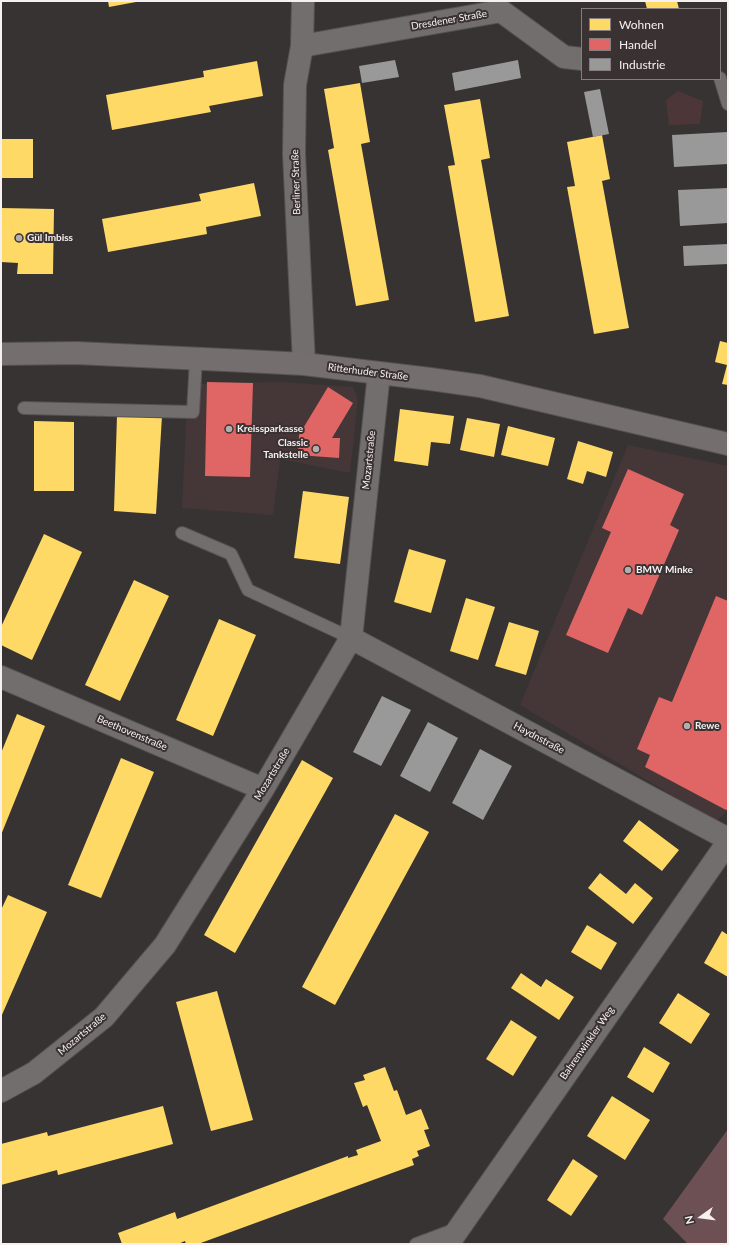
<!DOCTYPE html>
<meta charset="utf-8">
<style>
body{margin:0}
#map{position:relative;width:729px;height:1245px;overflow:hidden;background:#373333;font-family:Lato,sans-serif}
canvas{display:block}
.frame{position:absolute;inset:0;border:2px solid #f6f0f0;pointer-events:none}
.legend{position:absolute;left:581px;top:8px;width:140px;height:72px;box-sizing:border-box;background:#393132;border:1px solid #857d7e;margin:0;padding:5px 7px;list-style:none;font-size:12px;color:#f6f0f0}
.legend li{display:flex;align-items:center;gap:8px;height:20px}
.legend b{width:20px;border:1px solid #857d7e}
.north{position:absolute;left:681px;top:1197px;width:40px;height:40px;-webkit-text-stroke:3px #393132;paint-order:stroke;rotate:256deg;font-size:11px;font-weight:700;line-height:16px;text-align:center;color:#f6f0f0}
.north::after{content:'';display:block;margin:auto;width:14px;height:18px;background:#f6f0f0;clip-path:polygon(50% 0,100% 100%,50% 72%,0 100%)}
</style>
<div id="map">
<canvas width="729" height="1245"></canvas>
<div class="frame"></div>
<ul class="legend">
<li><b style="height:11px;background:#ffd966"></b>Wohnen</li>
<li><b style="height:11px;background:#e06666"></b>Handel</li>
<li><b style="height:11px;background:#999"></b>Industrie</li>
</ul>
<div class="north">N</div>
</div>
<script>
const ctx = document.querySelector('canvas').getContext('2d');
ctx.lineJoin = 'round';
function paint(path, color) {
  ctx.fillStyle = color;
  ctx.fill(path, 'evenodd');
}
function trace(path, color, width, dash) {
  ctx.strokeStyle = color;
  ctx.lineWidth = width;
  ctx.lineCap = dash ? 'butt' : 'round';
  ctx.setLineDash(dash || []);
  ctx.stroke(path);
}
function label(font, color, halo, rows, align = 'center') {
  ctx.font = font + ' Lato,sans-serif';
  ctx.lineWidth = 4;
  ctx.setLineDash([]);
  ctx.textBaseline = 'middle';
  ctx.strokeStyle = halo;
  ctx.fillStyle = color;
  for (const [text, x, y, turn = 0] of rows) {
    ctx.save();
    ctx.translate(x, y);
    ctx.rotate((+turn || 0) * Math.PI / 180);
    ctx.textAlign = isNaN(turn) ? turn : align;
    if (halo) ctx.strokeText(text, 0, 0);
    ctx.fillText(text, 0, 0);
    ctx.restore();
  }
}
paint(new Path2D(`
 M 281,382 L 353,387 L 358,400 L 350,473 L 280,459 L 273,515 L 182,508 L 188,384 Z
 M 628,445 L 728,466 L 728,811 L 716,821 L 520,705 Z`), '#453738');
paint(new Path2D(`
 M 678,91 L 703,101 L 700,124 L 669,125 L 666,100 Z`), '#4d3637');
paint(new Path2D(`
 M 728,1129 L 728,1244 L 688,1244 L 663,1219 Z`), '#6d5053');
paint(new Path2D(`
 M 108,1 L 136,1 L 136,2 L 109,7 Z
 M 645,1 L 677,1 L 679,9 L 647,9 Z
 M 257,61 L 263,96 L 209,106 L 211,112 L 112,130 L 106,95 L 204,77 L 203,71 Z
 M 360,83 L 370,142 L 361,144 L 389,300 L 356,306 L 328,150 L 334,148 L 324,89 Z
 M 480,99 L 490,158 L 481,160 L 509,316 L 475,322 L 448,166 L 455,165 L 444,105 Z
 M 602,135 L 610,179 L 602,181 L 629,328 L 594,334 L 567,187 L 575,186 L 567,142 Z
 M 1,139 L 33,139 L 33,178 L 1,178 Z
 M 254,183 L 261,216 L 206,227 L 207,234 L 108,252 L 102,219 L 201,201 L 199,194 Z
 M 1,208 L 54,209 L 53,274 L 17,274 L 18,263 L 1,262 Z
 M 720,341 L 728,343 L 728,385 L 722,384 L 727,365 L 715,362 Z
 M 400,409 L 454,416 L 450,444 L 431,442 L 428,466 L 394,461 Z
 M 117,416 L 162,416 L 156,514 L 114,511 Z
 M 467,418 L 500,424 L 494,457 L 460,450 Z
 M 34,421 L 74,422 L 74,491 L 34,491 Z
 M 508,426 L 555,438 L 548,466 L 501,455 Z
 M 578,441 L 613,452 L 606,477 L 587,471 L 583,484 L 567,479 Z
 M 303,491 L 349,497 L 340,564 L 294,558 Z
 M 44,534 L 82,552 L 32,660 L 1,645 L 1,627 Z
 M 409,549 L 446,560 L 431,613 L 394,602 Z
 M 134,580 L 169,596 L 120,701 L 85,685 Z
 M 466,598 L 495,607 L 478,660 L 450,651 Z
 M 219,619 L 256,635 L 213,736 L 176,720 Z
 M 509,622 L 539,631 L 526,675 L 495,666 Z
 M 17,714 L 45,726 L 1,835 L 1,753 Z
 M 121,758 L 154,772 L 101,898 L 68,885 Z
 M 302,760 L 333,778 L 235,953 L 204,935 Z
 M 395,814 L 429,832 L 335,1005 L 302,987 Z
 M 639,820 L 679,850 L 662,871 L 623,841 Z
 M 600,873 L 626,894 L 635,883 L 653,898 L 633,924 L 588,888 Z
 M 8,895 L 47,912 L 1,1017 L 1,910 Z
 M 587,925 L 617,943 L 601,970 L 571,952 Z
 M 722,931 L 728,935 L 728,977 L 704,963 Z
 M 521,973 L 541,987 L 546,979 L 574,997 L 559,1020 L 511,988 Z
 M 217,991 L 253,1120 L 211,1131 L 176,1002 Z
 M 678,993 L 710,1014 L 691,1044 L 659,1023 Z
 M 511,1020 L 537,1037 L 513,1076 L 486,1059 Z
 M 644,1047 L 670,1063 L 653,1093 L 627,1077 Z
 M 385,1067 L 394,1091 L 397,1090 L 406,1115 L 421,1109 L 429,1129 L 424,1130 L 430,1146 L 417,1151 L 419,1156 L 412,1159 L 414,1165 L 198,1244 L 186,1244 L 185,1241 L 178,1244 L 122,1244 L 118,1233 L 175,1212 L 177,1219 L 348,1156 L 348,1158 L 358,1155 L 356,1150 L 381,1141 L 367,1105 L 363,1107 L 354,1083 L 365,1080 L 363,1075 Z
 M 612,1096 L 650,1120 L 625,1160 L 587,1136 Z
 M 163,1106 L 173,1144 L 58,1175 L 57,1170 L 1,1185 L 1,1144 L 47,1132 L 48,1136 Z
 M 573,1159 L 598,1176 L 571,1216 L 547,1200 Z`), '#ffd966');
paint(new Path2D(`
 M 207,382 L 253,383 L 250,477 L 205,476 Z
 M 328,387 L 353,403 L 332,438 L 340,438 L 339,458 L 298,455 L 299,435 Z
 M 628,469 L 684,494 L 670,525 L 679,530 L 642,615 L 628,608 L 608,653 L 566,635 L 611,532 L 602,528 Z
 M 716,596 L 728,601 L 728,809 L 726,810 L 645,767 L 650,755 L 637,749 L 659,697 L 672,702 Z`), '#e06666');
paint(new Path2D(`
 M 395,60 L 399,77 L 362,83 L 359,66 Z
 M 518,60 L 521,78 L 455,91 L 452,73 Z
 M 600,89 L 609,134 L 593,137 L 584,92 Z
 M 728,132 L 728,164 L 674,167 L 672,135 Z
 M 728,188 L 728,223 L 680,226 L 678,190 Z
 M 728,244 L 728,264 L 684,266 L 683,246 Z
 M 382,696 L 411,710 L 381,766 L 353,752 Z
 M 428,722 L 458,738 L 430,792 L 400,776 Z
 M 480,749 L 512,766 L 483,820 L 452,803 Z`), '#999');
const lane = new Path2D(`
 M 720,78 L 728,104
 M 24,408 L 193,412 L 196,359
 M 182,533 L 231,554 L 248,590 L 351,638
 M 416,1244 L 456,1229`);
const street = new Path2D(`
 M 303,1 L 302,46 L 295,85 L 294,154 L 304,364
 M 302,46 L 501,11 L 564,57 L 582,59
 M 351,638 L 728,839
 M 1,677 L 263,789
 M 1,1091 L 34,1073 L 104,1017 L 165,945 L 263,789 L 351,638 L 379,373
 M 448,1244 L 728,842`);
const secondary = new Path2D(`
 M 1,354 L 76,353 L 246,361 L 304,364 L 430,379 L 480,386 L 728,444`);
trace(lane, '#565252', 14);
trace(street, '#565252', 24);
trace(secondary, '#565252', 24);
trace(lane, '#726e6e', 12);
trace(street, '#726e6e', 22);
trace(secondary, '#756e6e', 22);
for (const [x, y, r, color] of [
 [19,238,4,"#b3aeae"],
 [229,429,4,"#b3aeae"],
 [316,449,4,"#b3aeae"],
 [628,570,4,"#b3aeae"],
 [687,726,4,"#b3aeae"]
]) {
  const dot = new Path2D();
  dot.arc(x, y, r, 0, 2 * Math.PI);
  ctx.fillStyle = color;
  ctx.fill(dot);
  trace(dot, '#393132', 1.5);
}
label('10px', '#f6f0f0', '#393132', [
 ["Dresdener Straße",449,20,-10],
 ["Berliner Straße",296,182,-92],
 ["Ritterhuder Straße",368,372,7],
 ["Mozartstraße",369,460,-84],
 ["Beethovenstraße",132,733,23],
 ["Haydnstraße",539,738,28],
 ["Mozartstraße",272,774,-59],
 ["Mozartstraße",82,1034,-40],
 ["Bahrenwinkler Weg",587,1043,-55]
]);
label('bold 10px', '#f6f0f0', '#393132', [
 ["Gül Imbiss",27,238],
 ["Kreissparkasse",237,429],
 ["Classic",308,443,"right"],
 ["Tankstelle",308,455,"right"],
 ["BMW Minke",636,570],
 ["Rewe",695,726]
], 'left');
</script>
